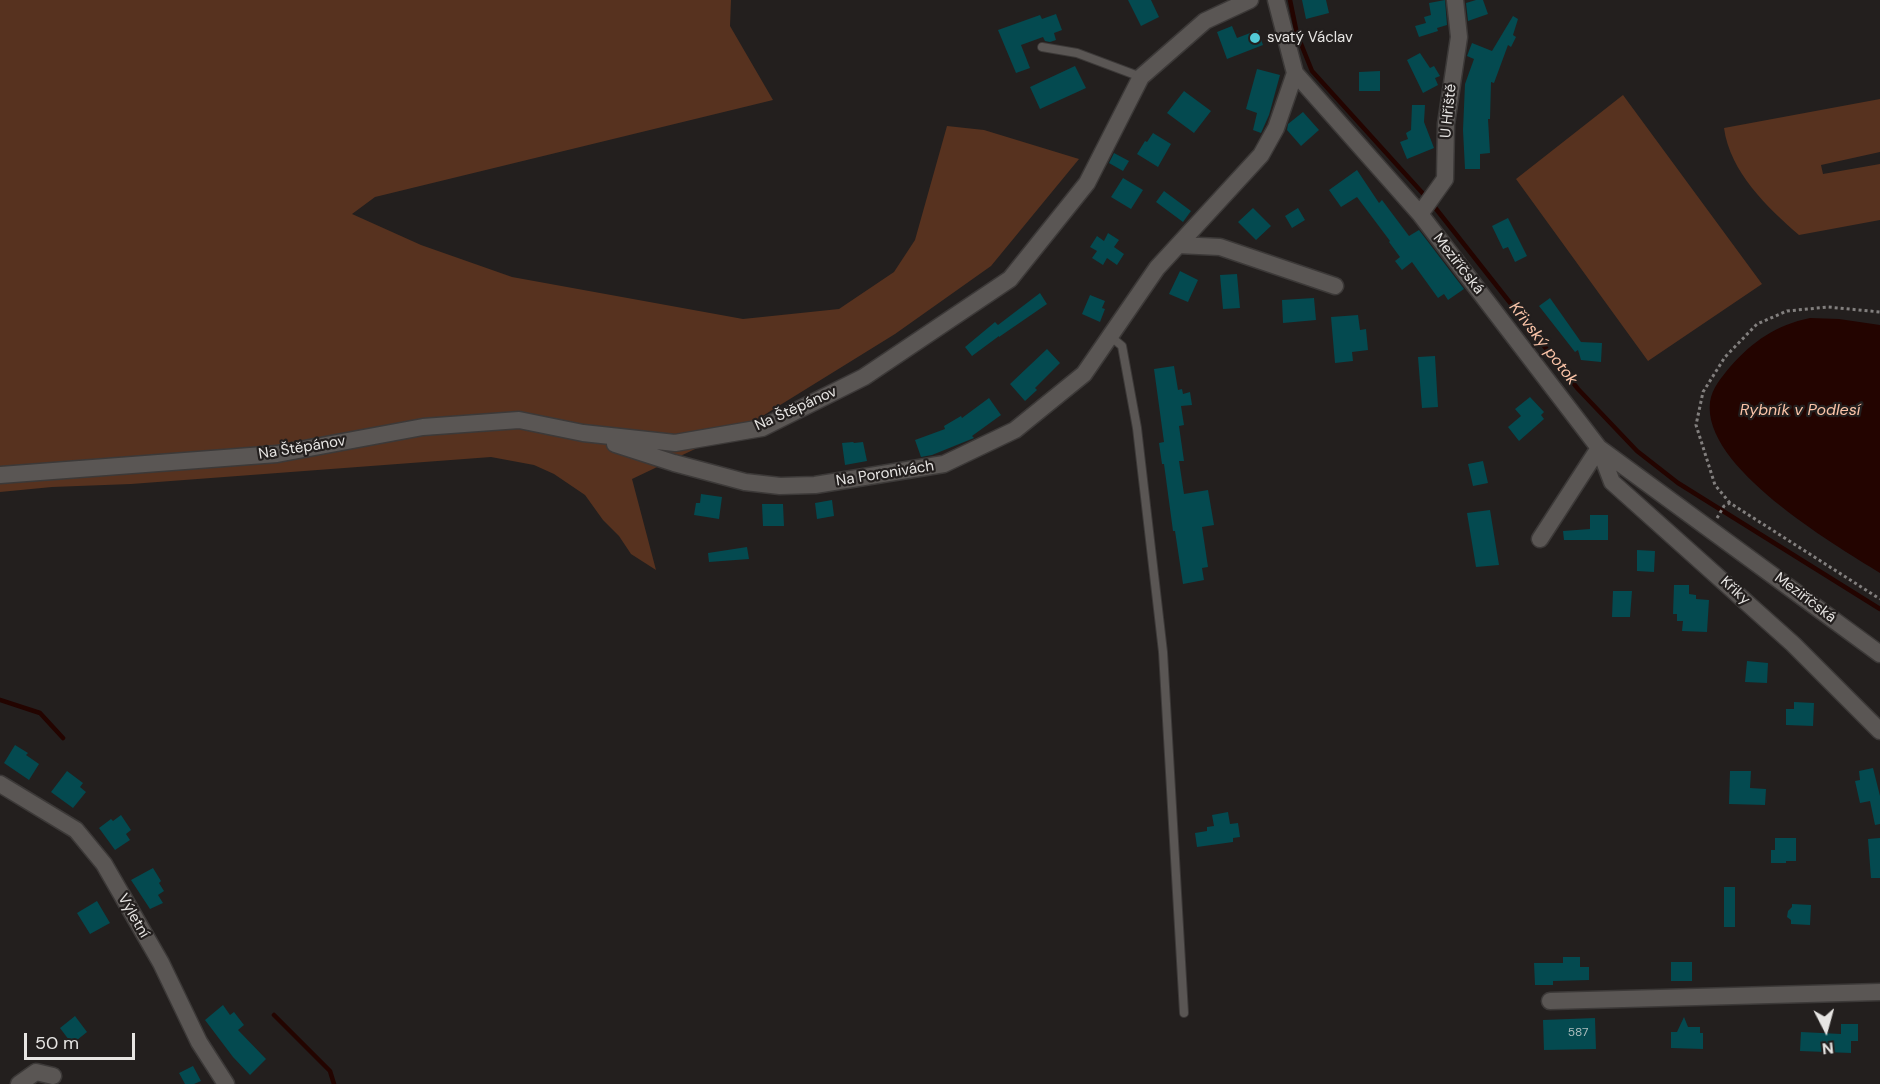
<!DOCTYPE html>
<meta charset="utf-8">
<style>
body{margin:0}
#map{position:relative;width:1880px;height:1084px;overflow:hidden;background:#231f1e;font-family:"DM Sans",sans-serif}
canvas{display:block}
.north{position:absolute;left:1796px;top:1000px;width:60px;height:60px;-webkit-text-stroke:4px #231f1e;paint-order:stroke;rotate:174deg;font-size:16px;font-weight:700;line-height:24px;text-align:center;color:#e7e5e3}
.north::after{content:'';display:block;margin:auto;width:21px;height:27px;background:#e7e5e3;clip-path:polygon(50% 0,100% 100%,50% 72%,0 100%)}
.scale{position:absolute;left:24px;top:1033px;width:111px;height:27px;box-sizing:border-box;border:3px solid #e7e5e3;border-top:0;padding-left:8px;font-size:18px;line-height:21px;white-space:nowrap;color:#e7e5e3;-webkit-text-stroke:4px #231f1e;paint-order:stroke}
</style>
<div id="map">
<canvas width="1880" height="1084"></canvas>
<div class="north">N</div>
<div class="scale">50 m</div>
</div>
<script>
const ctx = document.querySelector('canvas').getContext('2d');
ctx.lineJoin = 'round';
function paint(path, color) {
  ctx.fillStyle = color;
  ctx.fill(path, 'evenodd');
}
function trace(path, color, width, dash) {
  ctx.strokeStyle = color;
  ctx.lineWidth = width;
  ctx.lineCap = dash ? 'butt' : 'round';
  ctx.setLineDash(dash || []);
  ctx.stroke(path);
}
function label(font, color, halo, rows, align = 'center') {
  ctx.font = font + ' "DM Sans",sans-serif';
  ctx.lineWidth = 4.5;
  ctx.setLineDash([]);
  ctx.textBaseline = 'middle';
  ctx.strokeStyle = halo;
  ctx.fillStyle = color;
  for (const [text, x, y, turn = 0] of rows) {
    ctx.save();
    ctx.translate(x, y);
    ctx.rotate((+turn || 0) * Math.PI / 180);
    ctx.textAlign = isNaN(turn) ? turn : align;
    if (halo) ctx.strokeText(text, 0, 0);
    ctx.fillText(text, 0, 0);
    ctx.restore();
  }
}
paint(new Path2D(`
 M 0,0 L 731,0 L 730,26 L 773,100 L 375,197 L 352,214 L 421,245 L 512,277 L 743,319 L 839,309 L 894,272 L 915,240 L 947,126 L 984,130 L 1079,159 L 991,266 L 895,334 L 756,420 L 632,479 L 656,570 L 631,554 L 619,536 L 603,520 L 585,495 L 554,474 L 534,465 L 491,457 L 131,484 L 52,487 L 0,492 Z
 M 1623,95 L 1762,284 L 1648,361 L 1516,179 Z
 M 1880,99 L 1880,152 L 1821,165 L 1823,174 L 1880,164 L 1880,220 L 1799,235 C 1767,207 1730,172 1724,128 Z`), '#57321f');
paint(new Path2D(`
 M 1810,318 L 1839,319 L 1880,325 L 1880,573 C 1832,543 1702,467 1710,402 C 1712,388 1721,378 1730,367 C 1753,341 1776,325 1810,318 Z`), '#230400');
trace(new Path2D(`
 M 1290,0 L 1297,34 L 1312,71 L 1427,198
 M 1433,205 L 1578,389 L 1637,451 L 1678,483 L 1880,609
 M 0,700 L 40,713 L 63,738
 M 274,1015 L 330,1071 L 334,1084`), '#230400', 4.5);
paint(new Path2D(`
 M 1128,0 L 1151,0 L 1159,17 L 1141,26 Z
 M 1302,0 L 1326,0 L 1329,13 L 1306,19 Z
 M 1445,0 L 1447,25 L 1437,28 L 1438,31 L 1419,37 L 1415,26 L 1426,23 L 1424,17 L 1431,15 L 1429,3 Z
 M 1476,0 L 1483,0 L 1488,14 L 1468,21 L 1466,3 Z
 M 1056,14 L 1062,30 L 1054,33 L 1056,40 L 1050,42 L 1045,41 L 1043,37 L 1021,45 L 1030,68 L 1016,73 L 998,30 L 1040,15 L 1042,19 Z
 M 1513,16 L 1518,19 L 1513,35 L 1516,37 L 1511,47 L 1508,45 L 1494,83 L 1491,82 L 1490,119 L 1488,119 L 1490,153 L 1480,154 L 1480,169 L 1465,169 L 1463,130 L 1465,84 L 1474,59 L 1467,56 L 1472,43 L 1492,51 Z
 M 1232,26 L 1237,38 L 1258,30 L 1263,45 L 1227,59 L 1217,32 Z
 M 1420,53 L 1430,68 L 1434,66 L 1440,76 L 1435,78 L 1438,85 L 1423,93 L 1407,60 Z
 M 1075,66 L 1086,88 L 1040,109 L 1030,87 Z
 M 1257,69 L 1280,75 L 1269,115 L 1261,133 L 1253,130 L 1257,113 L 1246,109 Z
 M 1380,71 L 1380,91 L 1359,91 L 1359,72 Z
 M 1184,91 L 1211,111 L 1194,133 L 1167,113 Z
 M 1412,105 L 1425,105 L 1424,122 L 1434,148 L 1407,159 L 1400,142 L 1408,139 L 1406,133 L 1411,130 Z
 M 1303,112 L 1319,130 L 1301,146 L 1287,130 L 1288,124 Z
 M 1153,133 L 1171,144 L 1158,167 L 1137,154 L 1145,141 L 1147,142 Z
 M 1114,153 L 1129,161 L 1123,171 L 1109,163 Z
 M 1357,170 L 1379,203 L 1382,200 L 1409,236 L 1419,230 L 1464,289 L 1448,300 L 1444,294 L 1438,298 L 1412,262 L 1402,270 L 1395,261 L 1400,257 L 1389,242 L 1390,241 L 1357,197 L 1341,207 L 1329,190 Z
 M 1123,178 L 1143,190 L 1131,209 L 1111,197 Z
 M 1164,191 L 1191,211 L 1183,222 L 1156,202 Z
 M 1253,208 L 1271,226 L 1256,240 L 1238,222 Z
 M 1298,208 L 1305,220 L 1292,228 L 1285,216 Z
 M 1508,218 L 1527,256 L 1515,262 L 1508,247 L 1503,249 L 1492,226 Z
 M 1108,233 L 1119,240 L 1114,247 L 1124,254 L 1117,265 L 1107,258 L 1103,265 L 1092,258 L 1097,251 L 1090,247 L 1097,236 L 1104,241 Z
 M 1180,271 L 1198,280 L 1188,302 L 1169,294 Z
 M 1237,274 L 1240,308 L 1223,309 L 1220,275 Z
 M 1040,293 L 1047,304 L 999,337 L 999,336 L 972,356 L 965,347 L 995,322 L 998,325 Z
 M 1090,295 L 1105,301 L 1102,308 L 1105,309 L 1100,322 L 1082,314 Z
 M 1314,298 L 1316,320 L 1283,323 L 1282,300 Z
 M 1550,298 L 1581,342 L 1602,343 L 1601,362 L 1581,360 L 1578,350 L 1575,352 L 1539,306 Z
 M 1358,315 L 1360,330 L 1366,329 L 1368,350 L 1352,352 L 1353,361 L 1335,363 L 1331,317 Z
 M 1047,349 L 1060,363 L 1035,388 L 1037,390 L 1025,401 L 1010,384 Z
 M 1435,356 L 1438,407 L 1422,408 L 1418,357 Z
 M 1174,366 L 1178,390 L 1182,389 L 1183,394 L 1190,392 L 1192,405 L 1181,406 L 1184,425 L 1179,426 L 1184,461 L 1179,461 L 1184,494 L 1208,490 L 1214,525 L 1202,527 L 1208,567 L 1202,568 L 1204,580 L 1183,584 L 1175,531 L 1173,531 L 1164,464 L 1162,464 L 1159,443 L 1164,442 L 1154,369 Z
 M 1530,397 L 1544,412 L 1541,415 L 1544,419 L 1519,441 L 1508,427 L 1521,416 L 1515,409 Z
 M 989,398 L 1001,415 L 972,436 L 974,438 L 932,455 L 921,457 L 915,440 L 945,429 L 944,426 L 961,416 L 962,418 Z
 M 853,442 L 854,443 L 863,442 L 867,461 L 845,465 L 842,443 Z
 M 1483,461 L 1488,483 L 1473,486 L 1468,464 Z
 M 701,494 L 722,497 L 719,519 L 694,515 L 696,503 L 700,503 Z
 M 832,500 L 834,516 L 817,519 L 815,503 Z
 M 762,504 L 783,504 L 784,526 L 763,526 Z
 M 1490,510 L 1499,565 L 1476,567 L 1467,513 Z
 M 1590,515 L 1608,515 L 1608,540 L 1564,540 L 1563,531 L 1590,529 Z
 M 747,547 L 749,559 L 709,562 L 708,553 Z
 M 1637,550 L 1655,551 L 1654,572 L 1637,571 Z
 M 1674,585 L 1689,585 L 1689,594 L 1696,595 L 1696,599 L 1709,600 L 1707,632 L 1682,631 L 1683,621 L 1677,621 L 1677,614 L 1673,614 Z
 M 1613,591 L 1632,591 L 1630,617 L 1612,617 Z
 M 1747,661 L 1768,663 L 1767,683 L 1745,682 Z
 M 1794,702 L 1814,703 L 1813,726 L 1786,725 L 1786,709 L 1794,709 Z
 M 15,745 L 28,753 L 26,755 L 39,764 L 29,780 L 4,763 Z
 M 1873,768 L 1880,796 L 1880,824 L 1875,825 L 1870,801 L 1860,803 L 1855,781 L 1860,780 L 1859,771 Z
 M 67,771 L 83,783 L 80,787 L 86,792 L 73,808 L 51,792 Z
 M 1730,771 L 1751,771 L 1750,788 L 1766,789 L 1765,805 L 1729,804 Z
 M 1228,812 L 1230,824 L 1238,823 L 1240,837 L 1233,838 L 1233,842 L 1197,847 L 1195,833 L 1207,831 L 1207,827 L 1214,826 L 1212,815 Z
 M 121,815 L 131,830 L 126,834 L 130,840 L 115,850 L 99,828 L 111,819 L 113,821 Z
 M 1775,838 L 1796,838 L 1796,861 L 1786,861 L 1786,863 L 1771,863 L 1771,850 L 1775,850 Z
 M 1880,838 L 1880,878 L 1871,878 L 1868,839 Z
 M 153,868 L 161,881 L 159,883 L 164,891 L 158,895 L 163,903 L 150,909 L 131,880 Z
 M 1724,887 L 1735,887 L 1735,927 L 1724,927 Z
 M 97,901 L 110,923 L 90,934 L 77,913 Z
 M 1792,904 L 1811,905 L 1810,925 L 1791,924 L 1791,920 L 1787,917 L 1788,911 L 1792,907 Z
 M 1563,957 L 1580,957 L 1580,967 L 1589,967 L 1589,980 L 1553,981 L 1553,985 L 1535,985 L 1534,963 L 1563,963 Z
 M 1671,962 L 1692,962 L 1692,981 L 1671,981 Z
 M 223,1005 L 230,1015 L 234,1012 L 244,1025 L 238,1030 L 266,1059 L 250,1075 L 233,1057 L 205,1020 Z
 M 75,1016 L 87,1032 L 72,1044 L 60,1028 Z
 M 1684,1017 L 1688,1027 L 1700,1027 L 1700,1033 L 1703,1033 L 1703,1049 L 1671,1048 L 1671,1032 L 1677,1032 Z
 M 1595,1018 L 1596,1049 L 1544,1050 L 1543,1020 Z
 M 1841,1024 L 1858,1024 L 1858,1041 L 1851,1041 L 1851,1053 L 1800,1051 L 1801,1032 L 1841,1034 Z
 M 193,1066 L 201,1081 L 194,1084 L 185,1084 L 179,1073 Z`), '#044a50');
const lane = new Path2D(`
 M 1042,47 L 1077,53 L 1141,77
 M 1110,336 L 1122,346 L 1137,428 L 1163,652 L 1184,1013`);
const street = new Path2D(`
 M 1276,0 L 1295,73 L 1420,214 L 1599,448 L 1880,654
 M 1420,214 L 1445,179 L 1446,124 L 1459,37 L 1455,0
 M 1178,245 L 1220,247 L 1335,286
 M 615,444 L 674,463 L 745,482 L 780,486 L 815,485 L 944,464 L 1015,430 L 1084,374 L 1157,268 L 1261,155 L 1276,128 L 1295,73
 M 1599,448 L 1612,482 L 1793,644 L 1880,731
 M 0,475 L 277,454 L 423,427 L 519,420 L 583,433 L 675,443 L 762,428 L 864,377 L 1010,279 L 1087,183 L 1141,77 L 1205,21 L 1250,0
 M 1540,539 L 1599,448
 M 0,784 L 76,830 L 104,864 L 161,963 L 199,1042 L 226,1084
 M 1550,1001 L 1880,992
 M 19,1084 L 36,1072 L 53,1076`);
trace(lane, '#3c3938', 10);
trace(street, '#3c3938', 19);
trace(new Path2D(`
 M 1730,503 L 1715,485 L 1696,425 L 1703,392 L 1725,357 L 1757,324 L 1787,311 L 1828,307 L 1880,312
 M 1717,518 L 1724,506 L 1730,503 L 1880,599`), '#827f7e', 3, [3, 3]);
trace(lane, '#5a5654', 8);
trace(street, '#5a5654', 16);
for (const [x, y, r, color] of [
 [1255,38,6,"#52cbd7"]
]) {
  const dot = new Path2D();
  dot.arc(x, y, r, 0, 2 * Math.PI);
  ctx.fillStyle = color;
  ctx.fill(dot);
  trace(dot, '#231f1e', 2);
}
label('12px', '#aebebe', null, [
 ["587",1578,1033]
]);
label('15px', '#e7e5e3', '#231f1e', [
 ["svatý Václav",1267,38]
], 'left');
label('15px', '#e7e5e3', '#231f1e', [
 ["U Hřiště",1449,111,-84],
 ["Meziříčská",1458,264,52],
 ["Na Štěpánov",796,409,-24],
 ["Na Štěpánov",302,448,-9],
 ["Na Poronivách",885,474,-9],
 ["Křiky",1735,591,42],
 ["Meziříčská",1805,598,37],
 ["Výletní",133,916,60]
]);
label('italic 16px', '#fbc4a8', '#231f1e', [
 ["Křivský potok",1543,344,52],
 ["Rybník v Podlesí",1800,411]
]);
</script>
